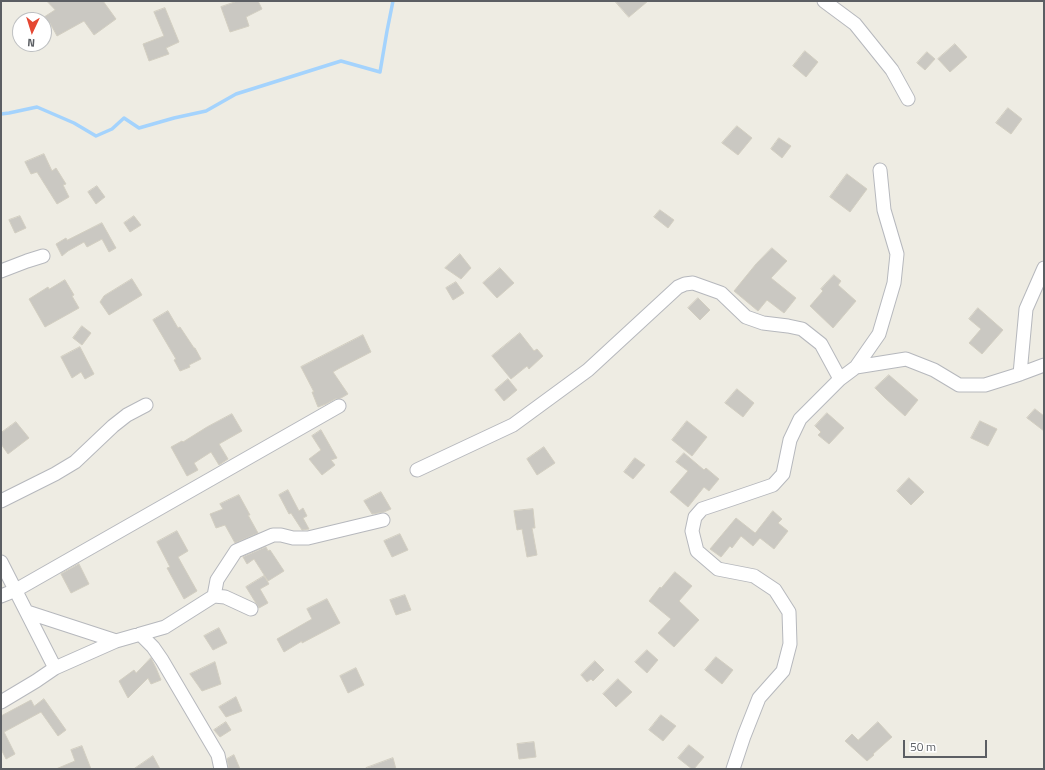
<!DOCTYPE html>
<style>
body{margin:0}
#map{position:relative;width:1045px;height:770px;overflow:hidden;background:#eeece3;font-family:"Titillium Web",sans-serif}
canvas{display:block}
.frame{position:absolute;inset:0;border:2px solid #5b5e63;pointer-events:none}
.north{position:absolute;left:12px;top:12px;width:40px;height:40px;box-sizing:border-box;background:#fff;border:1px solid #bdbfc1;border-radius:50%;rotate:184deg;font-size:11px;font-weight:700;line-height:16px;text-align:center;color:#5b5e63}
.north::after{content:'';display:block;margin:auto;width:14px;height:18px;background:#e54732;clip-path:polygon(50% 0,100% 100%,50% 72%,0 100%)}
.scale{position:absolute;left:903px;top:740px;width:84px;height:18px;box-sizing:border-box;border:2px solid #5b5e63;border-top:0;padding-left:5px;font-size:12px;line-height:14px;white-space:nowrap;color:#5b5e63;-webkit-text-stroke:3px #fff;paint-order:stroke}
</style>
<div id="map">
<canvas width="1045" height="770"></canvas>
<div class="frame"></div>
<div class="north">N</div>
<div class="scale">50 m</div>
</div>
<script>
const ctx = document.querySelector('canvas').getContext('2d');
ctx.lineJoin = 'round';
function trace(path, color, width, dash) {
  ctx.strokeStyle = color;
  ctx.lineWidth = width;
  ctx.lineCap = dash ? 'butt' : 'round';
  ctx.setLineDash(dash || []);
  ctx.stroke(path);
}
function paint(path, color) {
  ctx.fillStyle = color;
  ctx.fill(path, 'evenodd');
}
trace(new Path2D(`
 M 1,114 L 9,113 L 37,107 L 74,123 L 96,136 L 112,129 L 124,118 L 139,128 L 174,118 L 206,111 L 236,94 L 341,61 L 380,72 L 387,31 L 393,1`), '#a4d3fd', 3.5);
const building = new Path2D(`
 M 47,1 L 103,1 L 116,19 L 94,35 L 84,21 L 57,36 L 50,23 L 46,26 L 44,23 L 44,20 L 42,20 L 41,19 L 55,10 Z
 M 238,1 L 258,1 L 262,9 L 246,17 L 249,26 L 230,32 L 221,7 Z
 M 615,1 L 648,1 L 629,17 Z
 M 165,8 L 179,42 L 166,48 L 169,54 L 149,61 L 143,44 L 164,36 L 154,12 Z
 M 955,44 L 967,57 L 950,72 L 938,59 Z
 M 805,51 L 818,62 L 806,77 L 793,66 Z
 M 927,52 L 935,59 L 925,70 L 917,63 Z
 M 1008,108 L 1022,119 L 1011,134 L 996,123 Z
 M 737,126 L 752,138 L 738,155 L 722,143 Z
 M 779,138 L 791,146 L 782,158 L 771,149 Z
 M 44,154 L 52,171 L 56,168 L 66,184 L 63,185 L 69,197 L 57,204 L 37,172 L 31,174 L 25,162 Z
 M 847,174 L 867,189 L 850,212 L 830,197 Z
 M 97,186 L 105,197 L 96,204 L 88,192 Z
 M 660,210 L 674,220 L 668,228 L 654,217 Z
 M 20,216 L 26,228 L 15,233 L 9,220 Z
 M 134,216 L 141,225 L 130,232 L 124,223 Z
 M 102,223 L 116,248 L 109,252 L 102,239 L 87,247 L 84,242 L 68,251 L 62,256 L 56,244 L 66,238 L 67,240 Z
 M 772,248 L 787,261 L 771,278 L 796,298 L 784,313 L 767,300 L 758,311 L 734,291 L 756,264 Z
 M 460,254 L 471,268 L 461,279 L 445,268 Z
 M 500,268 L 514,283 L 497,298 L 483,283 Z
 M 834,275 L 841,281 L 838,285 L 856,301 L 833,328 L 810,306 L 823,291 L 821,289 Z
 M 132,279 L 142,295 L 109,315 L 100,302 L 104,296 Z
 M 65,280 L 74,295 L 72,296 L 79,308 L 45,327 L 29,299 L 48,287 L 49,289 Z
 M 456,282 L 464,293 L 453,300 L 446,288 Z
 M 698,298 L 710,310 L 700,320 L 688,308 Z
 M 978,308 L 1003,330 L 982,354 L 969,343 L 981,329 L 969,319 Z
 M 168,311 L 178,328 L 180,327 L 194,348 L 195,348 L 201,359 L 189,365 L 190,367 L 180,371 L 174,360 L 176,359 L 153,320 Z
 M 82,326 L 91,333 L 82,345 L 73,338 Z
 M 520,333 L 534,351 L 537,349 L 543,356 L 529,369 L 527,366 L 511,379 L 492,356 Z
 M 363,335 L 371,352 L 338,369 L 333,372 L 348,394 L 341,398 L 335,399 L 326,404 L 318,407 L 312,392 L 314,392 L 301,367 Z
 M 80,347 L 94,374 L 85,379 L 81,372 L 72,378 L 61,357 Z
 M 889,375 L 918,400 L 905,416 L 885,398 L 875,388 Z
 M 508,379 L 517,390 L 504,401 L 495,390 Z
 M 737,389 L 754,403 L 743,417 L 725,403 Z
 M 1035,409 L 1044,416 L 1044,431 L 1027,418 Z
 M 827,413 L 844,428 L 829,444 L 818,435 L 821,432 L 815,426 Z
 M 232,414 L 242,431 L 219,444 L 228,459 L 219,465 L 211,452 L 194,463 L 198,470 L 187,476 L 171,447 L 182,441 L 183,442 L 207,427 Z
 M 687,421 L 707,437 L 692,456 L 672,440 Z
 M 980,421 L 997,429 L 988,446 L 971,438 Z
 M 16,422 L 29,438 L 8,454 L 1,444 L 1,433 Z
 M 321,430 L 337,458 L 331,460 L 335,465 L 322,475 L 309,459 L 321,450 L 312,436 Z
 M 544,447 L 555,463 L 537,475 L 527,459 Z
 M 684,453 L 704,470 L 706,468 L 719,479 L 709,491 L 704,487 L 688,507 L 670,492 L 688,471 L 676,462 Z
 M 635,458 L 645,465 L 633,479 L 624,472 Z
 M 909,478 L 924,492 L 911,505 L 897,491 Z
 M 288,490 L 299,511 L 303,508 L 307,516 L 303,518 L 309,529 L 302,530 L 291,513 L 289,514 L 279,495 Z
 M 381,492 L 391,509 L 384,512 L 372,514 L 364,501 Z
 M 239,495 L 250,515 L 248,515 L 258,533 L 235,543 L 225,525 L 216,528 L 210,514 L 223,509 L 220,504 Z
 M 533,509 L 535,528 L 532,528 L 537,555 L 527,557 L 522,529 L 517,530 L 514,511 Z
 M 773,511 L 782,519 L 778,523 L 788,531 L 774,549 L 760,538 L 753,546 L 741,536 L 732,548 L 730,546 L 721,557 L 710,549 L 736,518 L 755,533 Z
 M 177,531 L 188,551 L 178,557 L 197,591 L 184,599 L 167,568 L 170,567 L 157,542 Z
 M 400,534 L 408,550 L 392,557 L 384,541 Z
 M 266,547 L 268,551 L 270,550 L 284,571 L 268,581 L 254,559 L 247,564 L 243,557 Z
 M 79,564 L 89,584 L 71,593 L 61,574 Z
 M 675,572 L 692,586 L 679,601 L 699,620 L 674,647 L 658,633 L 671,619 L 649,601 L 660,587 L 661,588 Z
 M 264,576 L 269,584 L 260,589 L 268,603 L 259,608 L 246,587 Z
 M 405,595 L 411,610 L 396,615 L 390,600 Z
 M 327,599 L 340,623 L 302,643 L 302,641 L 284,652 L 277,639 L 312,619 L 307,609 Z
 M 219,628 L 227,643 L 213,650 L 204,636 Z
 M 647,650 L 658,660 L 647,673 L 635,662 Z
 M 716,657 L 733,670 L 722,684 L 705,670 Z
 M 151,658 L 156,668 L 161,680 L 151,684 L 148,678 L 128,698 L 119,681 L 134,670 L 136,673 Z
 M 595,661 L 604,670 L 593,681 L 591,679 L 587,682 L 581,675 Z
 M 215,662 L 221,684 L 202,691 L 190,674 Z
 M 356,668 L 364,685 L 348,693 L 340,676 Z
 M 618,679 L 632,692 L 616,707 L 603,694 Z
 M 236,697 L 242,711 L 226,717 L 219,707 Z
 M 44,699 L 66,730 L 58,736 L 41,712 L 4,732 L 15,754 L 6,759 L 1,749 L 1,716 L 31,700 L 34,706 Z
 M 661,715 L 676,726 L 663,741 L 649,730 Z
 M 226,722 L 231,730 L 220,737 L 214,730 Z
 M 878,722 L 892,737 L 873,754 L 874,755 L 867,761 L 845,741 L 852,734 L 858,740 Z
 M 534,742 L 536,757 L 519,759 L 517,744 Z
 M 689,745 L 704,757 L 694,769 L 692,769 L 678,758 Z
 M 82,746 L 91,769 L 56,769 L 75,761 L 71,750 Z
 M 234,755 L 240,769 L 229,769 L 227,759 Z
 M 153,756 L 160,769 L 134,769 Z
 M 393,758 L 396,769 L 366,769 L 366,768 Z`);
paint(building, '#cac8c2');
trace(building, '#d2cec1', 1);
const minor = new Path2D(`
 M 824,1 L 855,24 L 892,70 L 908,99
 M 1,271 L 27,261 L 43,256
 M 856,367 L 906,359 L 934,370 L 959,385 L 985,385 L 1020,374 L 1044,365
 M 1020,374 L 1026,309 L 1044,268
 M 417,470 L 513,425 L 588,370 L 678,287 L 685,284 L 693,283 L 721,293 L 746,317 L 763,323 L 788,326 L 802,329 L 821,344 L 840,379
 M 1,501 L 55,474 L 75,462 L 113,426 L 127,415 L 146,405
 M 1,562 L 55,668
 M 1,596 L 16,590 L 339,406
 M 214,596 L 217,580 L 236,551 L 273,535 L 281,535 L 293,538 L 308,538 L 383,520
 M 27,612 L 116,641
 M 140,634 L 153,647 L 162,660 L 218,755 L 221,769
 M 1,702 L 36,681 L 55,668 L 116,641 L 165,627 L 214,596 L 225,597 L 251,609
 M 733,769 L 744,736 L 759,698 L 783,671 L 790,644 L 789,612 L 775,590 L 754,576 L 718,569 L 697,551 L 692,531 L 695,517 L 702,509 L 732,499 L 773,485 L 783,474 L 790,440 L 800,419 L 840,379 L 856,367 L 879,334 L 894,283 L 897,254 L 884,210 L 880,170`);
trace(minor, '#b6b8bd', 15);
trace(minor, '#fff', 13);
</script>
